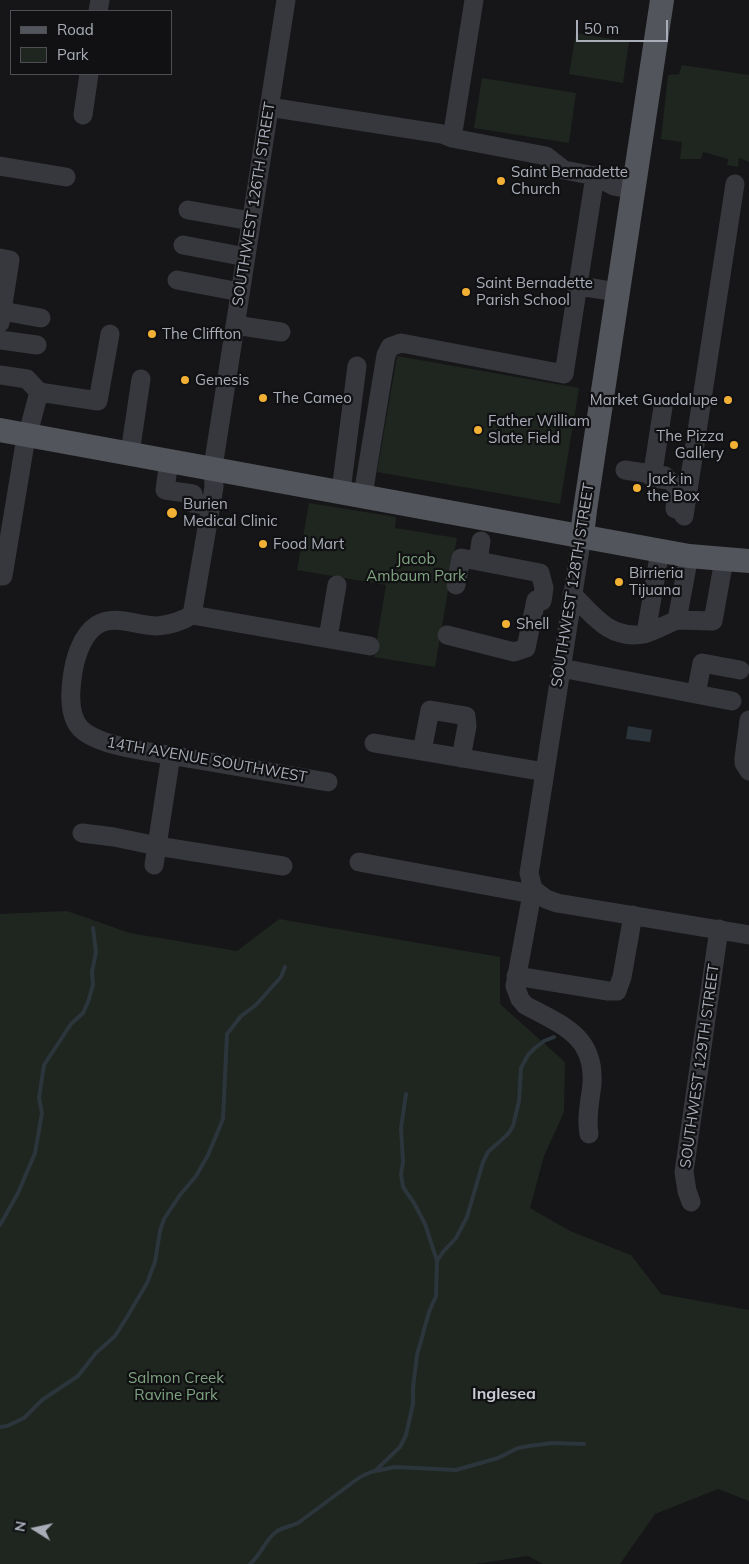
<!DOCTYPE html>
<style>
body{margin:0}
#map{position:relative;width:749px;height:1564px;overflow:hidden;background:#161618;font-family:Mulish,sans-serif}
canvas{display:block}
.legend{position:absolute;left:10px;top:10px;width:162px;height:65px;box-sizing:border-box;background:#111113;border:1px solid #4d4f55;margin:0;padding:6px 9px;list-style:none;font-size:15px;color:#a8adb8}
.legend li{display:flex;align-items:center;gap:10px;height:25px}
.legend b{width:25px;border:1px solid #4d4f55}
.north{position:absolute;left:10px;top:1504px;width:50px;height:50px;-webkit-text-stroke:4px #111113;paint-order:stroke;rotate:280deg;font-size:14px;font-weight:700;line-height:20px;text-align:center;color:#a8adb8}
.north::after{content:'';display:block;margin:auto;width:18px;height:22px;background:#a8adb8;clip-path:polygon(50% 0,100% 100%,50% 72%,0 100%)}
.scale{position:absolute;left:576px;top:20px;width:92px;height:22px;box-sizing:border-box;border:2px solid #a8adb8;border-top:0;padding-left:6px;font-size:15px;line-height:18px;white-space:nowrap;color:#a8adb8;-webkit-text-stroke:4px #111113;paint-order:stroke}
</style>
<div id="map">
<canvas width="749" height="1564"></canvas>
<ul class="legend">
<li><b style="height:6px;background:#53555c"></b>Road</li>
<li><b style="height:14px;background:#1e261f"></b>Park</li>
</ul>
<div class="north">N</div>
<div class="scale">50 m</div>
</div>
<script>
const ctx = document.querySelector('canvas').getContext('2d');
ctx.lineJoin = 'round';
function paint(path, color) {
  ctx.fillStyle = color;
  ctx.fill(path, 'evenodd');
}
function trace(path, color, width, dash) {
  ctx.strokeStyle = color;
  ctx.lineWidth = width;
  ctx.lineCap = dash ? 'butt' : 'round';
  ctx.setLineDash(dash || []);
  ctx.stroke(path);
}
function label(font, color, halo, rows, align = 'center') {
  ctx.font = font + ' Mulish,sans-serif';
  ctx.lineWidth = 4.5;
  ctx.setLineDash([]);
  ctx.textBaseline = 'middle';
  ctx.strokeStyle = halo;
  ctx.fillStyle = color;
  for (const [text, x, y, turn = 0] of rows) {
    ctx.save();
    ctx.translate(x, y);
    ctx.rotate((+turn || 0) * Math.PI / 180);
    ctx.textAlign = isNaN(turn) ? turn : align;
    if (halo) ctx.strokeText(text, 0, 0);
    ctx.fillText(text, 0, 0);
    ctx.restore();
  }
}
paint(new Path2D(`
 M 576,33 L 629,42 L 623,83 L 569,74 Z
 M 682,65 L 749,75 L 749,162 L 739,158 L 738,167 L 727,165 L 728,159 L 703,152 L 701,159 L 680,159 L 682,142 L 661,139 L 668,75 L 679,74 Z
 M 482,78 L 576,93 L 569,143 L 474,128 Z
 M 397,356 L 579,388 L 560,504 L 377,472 Z
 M 309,503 L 396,517 L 395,528 L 457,538 L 435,667 L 374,657 L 386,585 L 297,570 Z
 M 67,911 L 130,933 L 237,951 L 279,919 L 500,957 L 500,1004 L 565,1062 L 564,1112 L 544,1156 L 530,1208 L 570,1231 L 631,1255 L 661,1294 L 749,1310 L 749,1501 L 718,1489 L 655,1514 L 620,1564 L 543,1564 L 528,1556 L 475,1564 L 0,1564 L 0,914 Z`), '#1e261f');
paint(new Path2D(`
 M 628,726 L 652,730 L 650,742 L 626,739 Z`), '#2c353c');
trace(new Path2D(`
 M 406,1094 L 401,1128 L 403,1162 L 401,1174 L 403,1187 L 414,1203 L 425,1224 L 437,1261
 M 0,1225 L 18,1193 L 35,1153 L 42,1113 L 39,1098 L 44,1065 L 71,1024 L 83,1013 L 88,1002 L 93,985 L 92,972 L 96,952 L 93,928
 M 0,1427 L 7,1426 L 24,1418 L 42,1400 L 78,1376 L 96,1353 L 115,1336 L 127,1317 L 147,1283 L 155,1262 L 160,1231 L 164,1219 L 180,1195 L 196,1176 L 208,1155 L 223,1119 L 227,1034 L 241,1016 L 256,1005 L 272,987 L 281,977 L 285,967
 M 375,1471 L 400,1447 L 406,1435 L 413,1404 L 413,1388 L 417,1355 L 429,1312 L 436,1296 L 437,1261 L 443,1252 L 456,1238 L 467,1217 L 483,1162 L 488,1152 L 508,1134 L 513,1126 L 519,1101 L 521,1068 L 528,1055 L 535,1048 L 544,1041 L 554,1037
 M 250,1564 C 261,1555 265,1540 276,1532 C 280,1528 292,1526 298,1523 L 360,1477 L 371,1472 L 395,1467 L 456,1470 L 498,1458 L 518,1448 L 529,1446 L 552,1443 L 584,1444`), '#2c353c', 4);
trace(new Path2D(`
 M 98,11 L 100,0
 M 269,107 L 442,134 L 452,138 L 546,156 L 564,170 L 595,176 L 614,186 L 633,189
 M 83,115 L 89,74
 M 452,138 L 474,0
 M 0,166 L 66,177
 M 188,210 L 251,221
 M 183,245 L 246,257
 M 0,258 L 10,260 L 0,323
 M 177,280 L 240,292
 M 579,286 L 617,292
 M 2,311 L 41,318
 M 235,325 L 281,332
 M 0,340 L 37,345
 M 0,375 L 27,379 L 39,392 L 98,401 L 110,334
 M 663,407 L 652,478 L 669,480 L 677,486 L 675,509
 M 130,453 L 141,379
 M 169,460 L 165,490 L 193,494 L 192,503 L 211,506
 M 625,470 L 665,476
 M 341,491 L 357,366
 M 363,495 L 386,355 L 390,347 L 401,343 L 564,374 L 595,176
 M 684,516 L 735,184
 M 582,536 L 531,861 L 529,873 L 533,889 L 532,894 L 515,986 L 520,999 L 525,1005 C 562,1025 595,1036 592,1084 C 590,1102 586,1117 589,1134
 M 0,576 L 3,576 L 24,449 L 39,392
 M 456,585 L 461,558 L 478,561 L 481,541
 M 572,594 C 594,616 610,640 644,634 C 655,631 667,624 677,620 L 689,556
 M 192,615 L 214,487 L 213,467 L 286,0
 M 677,620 L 713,621 L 724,560
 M 646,633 L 660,551
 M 447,635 L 514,652 L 526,648 L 536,600 L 542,601 L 544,588 L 540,573 L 478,561
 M 328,638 L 337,585
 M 561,668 L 732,701
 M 696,694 L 702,663 L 740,670
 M 749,720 L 744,758 L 744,763 L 749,771
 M 374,743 L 545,772
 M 422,751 L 430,710 L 466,716 L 467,726 L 461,758
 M 328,782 C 283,774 238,767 193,759 C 165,754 135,751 108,743 C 99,740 88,736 81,729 C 69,717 70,694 72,679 C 74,661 81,635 97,625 C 115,614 137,626 157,626 C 169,625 182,621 192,615 L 370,646
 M 82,833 L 114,837 L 157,846 L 283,866
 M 359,862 L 532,894
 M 154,865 L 171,755
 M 533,889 L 546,899 L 557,903 L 749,935
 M 516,976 L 608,991 L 617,991 L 622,977 L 633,915
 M 691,1202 L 687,1191 L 684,1172 L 719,929`), '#37383d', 19);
trace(new Path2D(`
 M 0,430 L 689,556 L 749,561
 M 582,536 L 585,510 L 662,0`), '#53555c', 24);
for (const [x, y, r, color] of [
 [501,181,5,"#f2b134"],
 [466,292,5,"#f2b134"],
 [152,334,5,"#f2b134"],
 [185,380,5,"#f2b134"],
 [263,398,5,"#f2b134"],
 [728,400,5,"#f2b134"],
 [478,430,5,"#f2b134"],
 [734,445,5,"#f2b134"],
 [637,488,5,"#f2b134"],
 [172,513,6,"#f2b134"],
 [263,544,5,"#f2b134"],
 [619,582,5,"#f2b134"],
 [506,624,5,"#f2b134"]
]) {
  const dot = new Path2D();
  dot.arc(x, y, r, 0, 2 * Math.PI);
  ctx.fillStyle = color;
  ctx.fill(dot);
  trace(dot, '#111113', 2);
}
label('15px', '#a8adb8', '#111113', [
 ["Saint Bernadette",511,172],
 ["Church",511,189],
 ["Saint Bernadette",476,283],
 ["Parish School",476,300],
 ["The Cliffton",162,334],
 ["Genesis",195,380],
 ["The Cameo",273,398],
 ["Market Guadalupe",718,400,"right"],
 ["Father William",488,421],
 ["Slate Field",488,438],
 ["The Pizza",724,436,"right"],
 ["Gallery",724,453,"right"],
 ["Jack in",647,479],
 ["the Box",647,496],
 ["Burien",183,504],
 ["Medical Clinic",183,521],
 ["Food Mart",273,544],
 ["Birrieria",629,573],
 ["Tijuana",629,590],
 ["Shell",516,624]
], 'left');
label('15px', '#a8adb8', '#111113', [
 ["SOUTHWEST 126TH STREET",254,204,-81],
 ["SOUTHWEST 128TH STREET",573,585,-81],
 ["14TH AVENUE SOUTHWEST",207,760,10],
 ["SOUTHWEST 129TH STREET",700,1066,-82]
]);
label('15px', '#7fa381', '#111113', [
 ["Jacob",416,559],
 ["Ambaum Park",416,576],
 ["Salmon Creek",176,1378],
 ["Ravine Park",176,1395]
]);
label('bold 16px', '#c9ccd4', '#111113', [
 ["Inglesea",504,1394]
]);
</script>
